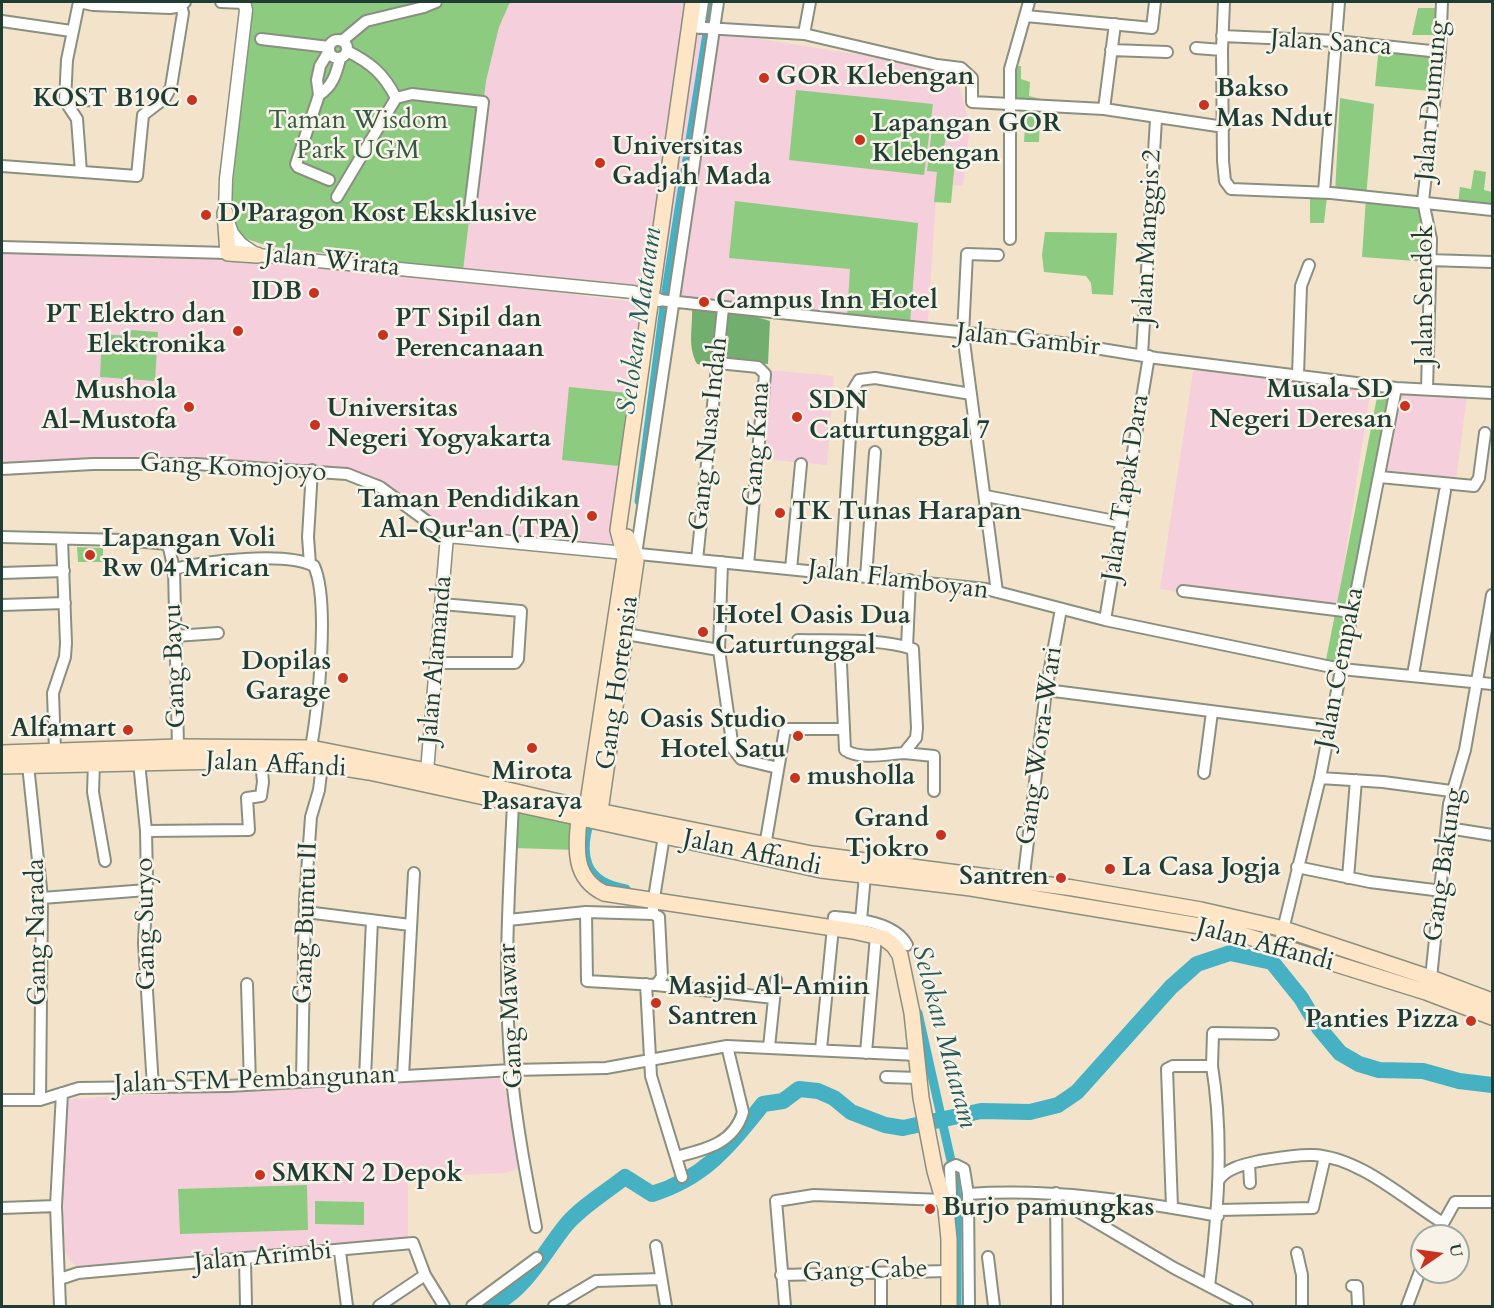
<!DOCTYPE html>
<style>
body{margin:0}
#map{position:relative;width:1494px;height:1308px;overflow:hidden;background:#f3e3cb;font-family:Cardo,serif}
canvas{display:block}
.frame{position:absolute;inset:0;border:3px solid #1f3d34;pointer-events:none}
.north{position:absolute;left:1410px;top:1224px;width:60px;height:60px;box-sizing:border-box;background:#f7f3e8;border:2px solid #a1aaa0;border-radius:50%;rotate:77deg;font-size:16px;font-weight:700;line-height:24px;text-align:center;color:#1f3d34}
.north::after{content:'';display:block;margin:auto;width:21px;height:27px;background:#c8321e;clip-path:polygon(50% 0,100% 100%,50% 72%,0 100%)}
</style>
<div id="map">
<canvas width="1494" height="1308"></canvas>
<div class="frame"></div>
<div class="north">U</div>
</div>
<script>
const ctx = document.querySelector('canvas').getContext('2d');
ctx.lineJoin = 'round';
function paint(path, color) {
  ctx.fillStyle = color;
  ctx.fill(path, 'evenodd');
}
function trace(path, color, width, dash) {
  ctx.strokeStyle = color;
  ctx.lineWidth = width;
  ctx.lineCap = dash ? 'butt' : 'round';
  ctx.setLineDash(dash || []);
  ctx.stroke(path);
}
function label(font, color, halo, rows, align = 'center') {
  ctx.font = font + ' Cardo,serif';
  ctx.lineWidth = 5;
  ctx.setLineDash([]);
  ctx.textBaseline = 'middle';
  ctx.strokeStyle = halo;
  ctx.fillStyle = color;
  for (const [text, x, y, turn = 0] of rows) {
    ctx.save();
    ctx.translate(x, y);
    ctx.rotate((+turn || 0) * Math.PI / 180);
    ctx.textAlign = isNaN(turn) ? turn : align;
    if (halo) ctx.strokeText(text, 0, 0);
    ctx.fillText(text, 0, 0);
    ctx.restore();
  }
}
paint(new Path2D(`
 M 250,2 L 700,2 L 697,29 L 955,70 L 970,126 L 963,186 L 937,183 L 927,336 L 276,248 L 245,239 L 231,199 L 249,30 Z
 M 2,250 L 219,257 L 462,280 L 641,303 L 643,308 L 612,543 L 605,546 L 455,533 L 371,480 L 200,461 L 60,459 L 2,465 Z
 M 1194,366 L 1370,393 L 1336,616 L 1160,589 Z
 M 768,370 L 834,376 L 827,465 L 760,459 Z
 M 1398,390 L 1467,396 L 1456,479 L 1383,471 Z
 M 503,1078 L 519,1168 L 505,1173 L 408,1177 L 408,1239 L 80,1269 L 70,1261 L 65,1251 L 61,1116 L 64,1099 Z`), '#f5cfdc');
paint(new Path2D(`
 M 250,2 L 510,2 L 499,27 L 486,81 L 463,270 L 268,246 L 238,236 L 230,216 Z
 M 1418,8 L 1437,8 L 1438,35 L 1412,35 Z
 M 1379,46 L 1434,53 L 1430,91 L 1375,86 Z
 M 1014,66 L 1021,66 L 1021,79 L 1030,82 L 1029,96 L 1045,100 L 1044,104 L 1011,100 Z
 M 796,90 L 933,104 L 924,175 L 789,160 Z
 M 1340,98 L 1374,104 L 1366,198 L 1430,202 L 1428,262 L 1362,257 L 1366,198 L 1335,193 Z
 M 1026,112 L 1040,114 L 1039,142 L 1024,142 Z
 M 933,120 L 949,122 L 944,147 L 956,150 L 951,203 L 934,202 L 937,172 L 927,171 Z
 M 1474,170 L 1486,172 L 1484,190 L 1492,192 L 1492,208 L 1458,204 L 1460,187 L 1471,189 Z
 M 1327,197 L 1324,223 L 1310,223 L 1310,198 Z
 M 735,201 L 918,223 L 910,323 L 847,316 L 850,269 L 729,258 Z
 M 1045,232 L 1117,233 L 1113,295 L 1092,294 L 1091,283 L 1086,276 L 1044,272 L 1042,255 Z
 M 131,330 L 158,332 L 155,381 L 100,377 L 102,334 L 130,336 Z
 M 569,387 L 628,393 L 619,466 L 562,460 Z
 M 1378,392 L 1390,395 L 1339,663 L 1326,660 Z
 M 77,547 L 103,548 L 103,562 L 78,562 Z
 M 515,812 L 583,825 L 577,850 L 513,848 Z
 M 307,1185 L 308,1230 L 180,1234 L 178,1189 Z
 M 315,1201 L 364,1202 L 364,1225 L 315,1224 Z`), '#8dcb81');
paint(new Path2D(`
 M 692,307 L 719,311 L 712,366 L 697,364 C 687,345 693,329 692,307 Z
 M 727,308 L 770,321 L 768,364 L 722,361 Z`), '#72af6f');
trace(new Path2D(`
 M 639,501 L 666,291 L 712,2
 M 591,817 C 579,854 583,882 626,889
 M 918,1013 L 954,1174 L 957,1199 L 957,1306`), '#45b1c3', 9);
trace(new Path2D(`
 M 490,1306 C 524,1293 544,1252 566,1225 C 581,1207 606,1192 625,1177 L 652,1194 C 706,1177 728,1147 763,1104 L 783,1101 L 799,1089 L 818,1091 L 834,1098 L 851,1112 L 885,1125 L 903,1128 L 981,1111 L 1030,1112 L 1058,1105 L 1077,1092 L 1171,987 L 1197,964 L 1230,953 L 1272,962 L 1301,998 L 1319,1028 L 1340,1053 L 1359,1064 L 1379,1070 L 1423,1071 L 1459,1081 L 1492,1085`), '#45b1c3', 16);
const minor = new Path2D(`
 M 79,2 L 67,60 L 65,101 L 77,119 L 81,172
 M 79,2 L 93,5 L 170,8 L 181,6 L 185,2
 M 221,2 L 245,3
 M 1224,2 L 1222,50 L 1223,161 L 1225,181 L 1231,189 L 1331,193 L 1492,210
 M 1026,16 L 1152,28 L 1155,2
 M 2,21 L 71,31
 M 689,27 L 804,34 L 937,65 L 961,68 L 972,78 L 972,102 L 1104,109 L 1224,127
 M 699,28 L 703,2
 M 804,34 L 810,2
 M 1222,36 L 1337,41 L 1440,52
 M 261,39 L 329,47
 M329 49a9 9 0 1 1 18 0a9 9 0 1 1-18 0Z
 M 342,41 L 366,21 L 424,7 L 436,2
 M 1196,48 L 1222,50
 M 1111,50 L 1167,52
 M 329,51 L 320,66 L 317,80 L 319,95 L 296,164 L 298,167 L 329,180
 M 347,51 C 371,63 384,74 396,98
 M 319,95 C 333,86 336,74 340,59
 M 65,101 L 94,100
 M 1104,109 L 1115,24
 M 2,166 L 137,176 L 143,115 L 165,98 L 171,87 L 183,13 L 181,6
 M 1324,192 L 1339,2
 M 337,197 L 396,98 L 412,94 L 483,102 L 469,217
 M 1010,239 L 1010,69 L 1029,2
 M 2,247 L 228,253
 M 1429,260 L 1492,262
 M 659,300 L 1071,344 L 1156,358 L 1396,388 L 1492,393
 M 1142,355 L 1156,119
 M 718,363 L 758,367 L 765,374 L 748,565
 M 1298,375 L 1301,286 L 1309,265
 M 1427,389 L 1431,239 L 1423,201 L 1440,52 L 1442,2
 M 2,469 L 93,464 L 196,464 L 347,474 L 380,487 L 447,536
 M 1380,477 L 1474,486 L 1479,478 L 1485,433
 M 986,496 L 1120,522
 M 2,537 L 122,540 L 168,544 L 174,569 L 178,747
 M 629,553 L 986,589 L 1105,620 L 1341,669 L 1492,684
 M 636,554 L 718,2
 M 697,560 L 723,308
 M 310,564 L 308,537 L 312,470
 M 174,569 C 206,561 286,551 314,566 C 330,601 318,708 311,748
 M 791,569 L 801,464
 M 2,573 L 64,571
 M 841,574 L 853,390 L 859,380 L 875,378 L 971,394
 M 866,577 L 875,452
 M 1183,591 L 1352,612
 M 997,592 L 963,334 L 967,254 L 998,255
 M 2,605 L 65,603
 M 1105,620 L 1149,356
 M 626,634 L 719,650 L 733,749 L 741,759 L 778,768
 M 175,636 L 218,633
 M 798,640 C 833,641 881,638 913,649 L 917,728 L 916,738 L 904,753 C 886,754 860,760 845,750 L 840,642
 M 907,647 L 910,580
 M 719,650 L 722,562
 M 438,663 L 515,663 L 518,659 L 521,611 L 442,604
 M 1413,675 L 1445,491
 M 1046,690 L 1328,726
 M 55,751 L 53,693 L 65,657 L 66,643 L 62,540
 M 904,753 L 934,756 L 934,791
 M 139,762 L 146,831 L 147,881 L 144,943 L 153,1087
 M 94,763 L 93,792 L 105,861
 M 28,765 L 42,898 L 40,1100
 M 1204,773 L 1212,712
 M 1320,778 L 1383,782 L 1451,791
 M 513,803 C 509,891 503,981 511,1069 C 516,1122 526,1175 536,1227
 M 1448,828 L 1492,835
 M 146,831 L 249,830 L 247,798 L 261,796 L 263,782 L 261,760
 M 765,846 L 785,729 L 844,729
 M 1297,867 L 1370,882 L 1442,891
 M 1348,878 L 1356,780
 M 1023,883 L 1046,690 L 1061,609
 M 42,898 L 147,890
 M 654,898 L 664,836
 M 653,908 L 653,914 L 659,917 L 662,977 L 656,985
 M 306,912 L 410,925
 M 586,912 L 587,981 L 656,985 L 774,998
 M 508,920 L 586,912 L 653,914
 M 861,920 L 865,875
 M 1279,946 L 1320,778 L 1396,388
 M 1431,978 L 1449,804 L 1465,750 L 1492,595
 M 247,984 L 250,1084
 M 646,984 L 651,1076 L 682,1177
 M 769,1047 L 776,980
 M 821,1049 L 834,917 C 857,919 895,922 907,945
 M 866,1053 L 876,936
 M 1212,1066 L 1213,1033 L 1273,1034
 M 403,1076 L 414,873
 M 886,1077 L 919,1078
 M 365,1078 L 372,920
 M 302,1082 L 305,900 L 311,817 L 319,790 L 322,765
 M 2,1100 L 40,1100 L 79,1088 L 228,1086 L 512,1070 L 606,1068 L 727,1046 L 917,1055
 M 676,1157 C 704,1150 734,1144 743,1112 L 727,1046
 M 1249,1164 L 1250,1183
 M 1219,1180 C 1226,1168 1246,1164 1259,1161 C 1277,1158 1296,1154 1314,1155 C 1361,1158 1404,1199 1443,1223
 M 1056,1193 L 1057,1306
 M 968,1194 C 1052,1188 1136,1201 1218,1216
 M 1067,1195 L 1079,1212 L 1174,1268 L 1247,1306
 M 1172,1207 L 1167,1069 L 1173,1066 L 1212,1066 C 1224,1139 1218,1213 1209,1286
 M 2,1208 L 56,1206
 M 1218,1210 L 1313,1208 L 1325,1157
 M 1436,1236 L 1455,1202 L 1492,1202
 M 656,1246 L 666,1306
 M 340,1252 L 347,1306
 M 1297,1253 L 1302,1275 L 1302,1306
 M 988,1257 L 994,1306
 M 245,1260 L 246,1306
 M 781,1275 L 948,1271
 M 60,1279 L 78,1273 L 413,1243 L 425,1275 L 444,1306
 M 1352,1286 L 1357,1286 L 1358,1306
 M 60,1306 L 56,1206 L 62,1093
 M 379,1306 L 425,1275
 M 472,1306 L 537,1258
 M 554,1306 L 596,1281 L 661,1279
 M 785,1306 L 776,1201 L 814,1195 L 942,1200 L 951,1194 L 950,1168 L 956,1165 L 964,1169 L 968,1194 L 969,1306
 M 881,1306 L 881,1274
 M 1407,1306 L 1422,1266`);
const tertiary = new Path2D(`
 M 244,2 L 246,10 L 226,179 L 225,213 L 232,233 L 241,244 L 257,255 L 633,292 L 659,300
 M 427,771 L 447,536 L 625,553`);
const secondary = new Path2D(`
 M 225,213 L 228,253 L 257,255
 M 2,753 L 178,747 L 311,748 L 427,771 L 593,810 L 812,854 L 1073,888 L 1201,910 L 1284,929 L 1431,978 L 1492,1001
 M 2,766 L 267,760 L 306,762 L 369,772 L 821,870 L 971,888 L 1230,931 L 1426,992 L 1492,1017
 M 587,809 L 625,557 L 618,530 L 693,2
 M 600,811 L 636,561 L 627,537
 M 579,819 C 576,849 573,878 604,893 L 853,931 L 884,938 L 894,946 L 900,955 L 912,1013 L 921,1098 L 935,1171 L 946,1209 L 949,1239 L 949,1306`);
trace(minor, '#899080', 14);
trace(tertiary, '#899080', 15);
trace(secondary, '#899080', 18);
trace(minor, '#fff', 10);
trace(tertiary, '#fff', 12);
trace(secondary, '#fee5c5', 15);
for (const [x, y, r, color] of [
 [764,78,6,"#c8321e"],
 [192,100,6,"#c8321e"],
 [1204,105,6,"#c8321e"],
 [860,140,6,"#c8321e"],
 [600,163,6,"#c8321e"],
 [206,215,6,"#c8321e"],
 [314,293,6,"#c8321e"],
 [704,302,6,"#c8321e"],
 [238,331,6,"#c8321e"],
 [383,335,6,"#c8321e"],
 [1405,406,6,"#c8321e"],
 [189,407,6,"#c8321e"],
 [797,417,6,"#c8321e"],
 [315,425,6,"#c8321e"],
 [780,513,6,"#c8321e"],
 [592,516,6,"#c8321e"],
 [90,555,6,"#c8321e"],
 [703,632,6,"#c8321e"],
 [343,678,6,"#c8321e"],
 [128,730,6,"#c8321e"],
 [798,736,6,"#c8321e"],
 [532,748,6,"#c8321e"],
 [795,778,6,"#c8321e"],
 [941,835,6,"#c8321e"],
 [1110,869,6,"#c8321e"],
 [1061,878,6,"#c8321e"],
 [656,1003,6,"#c8321e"],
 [1471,1021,6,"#c8321e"],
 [260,1175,6,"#c8321e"],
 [930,1209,6,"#c8321e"]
]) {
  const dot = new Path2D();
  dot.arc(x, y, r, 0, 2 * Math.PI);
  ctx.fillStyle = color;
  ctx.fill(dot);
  trace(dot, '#f7f3e8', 2);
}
label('26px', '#1f3d34', '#f7f3e8', [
 ["Jalan Sanca",1331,44,4],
 ["Jalan Dumung",1433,101,-85],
 ["Jalan Manggis 2",1149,237,-87],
 ["Jalan Wirata",332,262,6],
 ["Jalan Sendok",1426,295,-90],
 ["Jalan Gambir",1028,341,6],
 ["Gang Nusa Indah",710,434,-84],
 ["Gang Kana",758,444,-86],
 ["Gang Komojoyo",233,469,3],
 ["Jalan Tapak Dara",1127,488,-81],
 ["Jalan Flamboyan",898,581,7],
 ["Jalan Alamanda",437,660,-85],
 ["Gang Bayu",176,666,-92],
 ["Jalan Cempaka",1341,668,-79],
 ["Gang Hortensia",619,683,-82],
 ["Gang Wora-Wari",1041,746,-82],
 ["Jalan Affandi",276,766,3],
 ["Jalan Affandi",752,854,12],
 ["Gang Bakung",1445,865,-82],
 ["Gang Buntu II",307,923,-88],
 ["Gang Suryo",147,924,-91],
 ["Gang Narada",38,932,-91],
 ["Jalan Affandi",1265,946,15],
 ["Gang Mawar",512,1016,-93],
 ["Jalan STM Pembangunan",255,1081,-2],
 ["Jalan Arimbi",263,1258,-5],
 ["Gang Cabe",865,1272,-2]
]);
label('bold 26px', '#1f3d34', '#f7f3e8', [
 ["GOR Klebengan",776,78],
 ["Bakso",1216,90],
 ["Mas Ndut",1216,120],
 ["KOST B19C",180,100,"right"],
 ["Lapangan GOR",872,125],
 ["Klebengan",872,155],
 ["Universitas",612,148],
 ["Gadjah Mada",612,178],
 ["D'Paragon Kost Eksklusive",218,215],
 ["IDB",302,293,"right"],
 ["Campus Inn Hotel",716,302],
 ["PT Elektro dan",226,316,"right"],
 ["Elektronika",226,346,"right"],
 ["PT Sipil dan",395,320],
 ["Perencanaan",395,350],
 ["Musala SD",1393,391,"right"],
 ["Negeri Deresan",1393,421,"right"],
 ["Mushola",177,392,"right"],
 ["Al-Mustofa",177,422,"right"],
 ["SDN",809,402],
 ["Caturtunggal 7",809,432],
 ["Universitas",327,410],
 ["Negeri Yogyakarta",327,440],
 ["Taman Pendidikan",580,501,"right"],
 ["Al-Qur'an (TPA)",580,531,"right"],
 ["TK Tunas Harapan",792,513],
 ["Lapangan Voli",102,540],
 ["Rw 04 Mrican",102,570],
 ["Hotel Oasis Dua",715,617],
 ["Caturtunggal",715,647],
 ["Dopilas",331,663,"right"],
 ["Garage",331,693,"right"],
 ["Oasis Studio",786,721,"right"],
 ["Hotel Satu",786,751,"right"],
 ["Alfamart",116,730,"right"],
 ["Mirota",532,773,"center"],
 ["Pasaraya",532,803,"center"],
 ["musholla",807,778],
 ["Grand",929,820,"right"],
 ["Tjokro",929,850,"right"],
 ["La Casa Jogja",1122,869],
 ["Santren",1049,878,"right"],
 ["Masjid Al-Amiin",668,988],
 ["Santren",668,1018],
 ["Panties Pizza",1459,1021,"right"],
 ["SMKN 2 Depok",272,1175],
 ["Burjo pamungkas",942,1209]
], 'left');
label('26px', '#355943', '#f7f3e8', [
 ["Taman Wisdom",358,122],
 ["Park UGM",358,152]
]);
label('italic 27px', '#285a58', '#f7f3e8', [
 ["Selokan Mataram",641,321,-82],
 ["Selokan Mataram",943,1037,75]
]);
</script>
